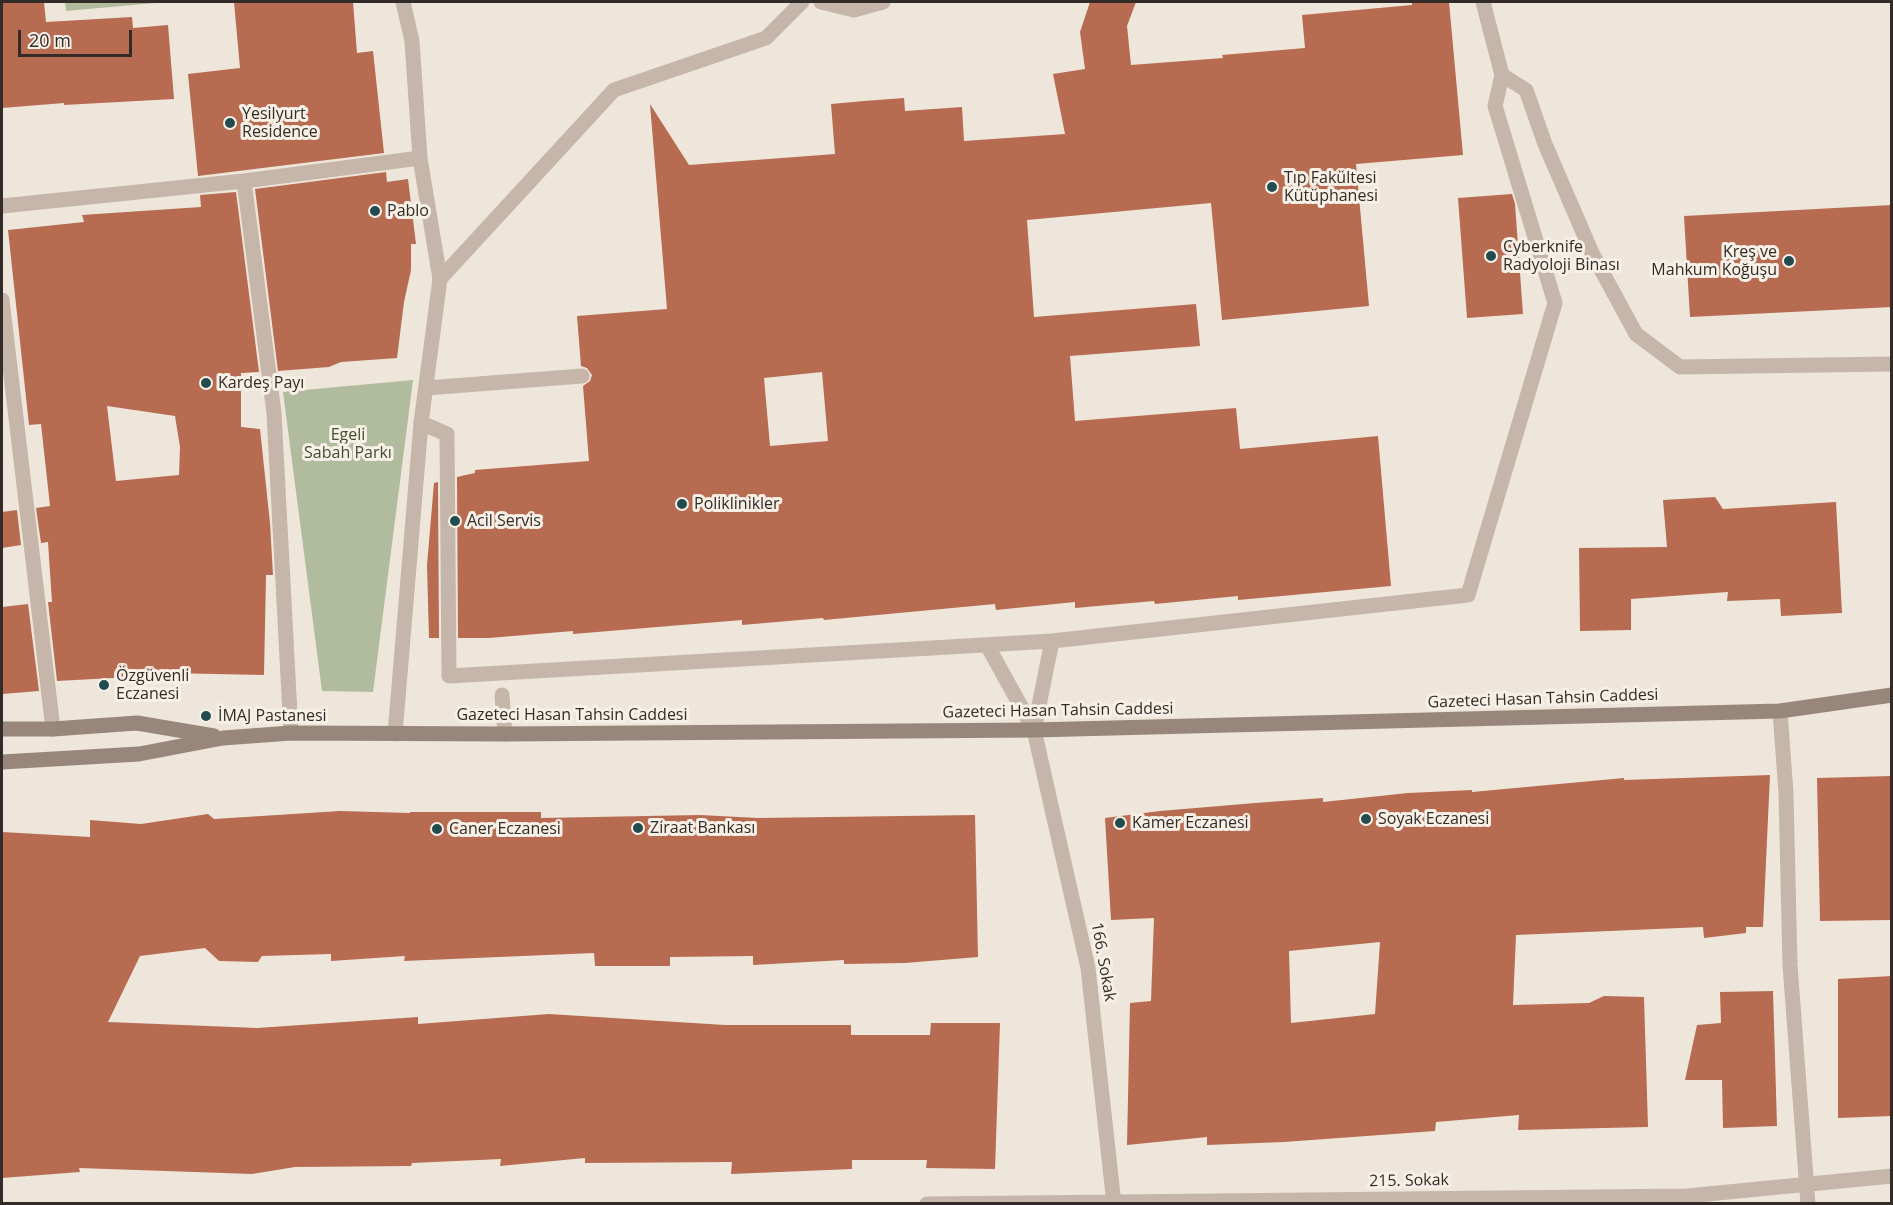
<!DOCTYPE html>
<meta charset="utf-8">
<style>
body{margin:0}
#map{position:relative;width:1893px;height:1205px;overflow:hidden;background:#eee6db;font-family:"Open Sans",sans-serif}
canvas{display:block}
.frame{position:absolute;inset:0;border:3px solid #332b28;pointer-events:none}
.scale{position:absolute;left:18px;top:30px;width:114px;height:27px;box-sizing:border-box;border:3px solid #332b28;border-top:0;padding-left:8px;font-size:18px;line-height:21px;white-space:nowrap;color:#332b28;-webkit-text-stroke:4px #f7f0e7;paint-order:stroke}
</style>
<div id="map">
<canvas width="1893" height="1205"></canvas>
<div class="frame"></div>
<div class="scale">20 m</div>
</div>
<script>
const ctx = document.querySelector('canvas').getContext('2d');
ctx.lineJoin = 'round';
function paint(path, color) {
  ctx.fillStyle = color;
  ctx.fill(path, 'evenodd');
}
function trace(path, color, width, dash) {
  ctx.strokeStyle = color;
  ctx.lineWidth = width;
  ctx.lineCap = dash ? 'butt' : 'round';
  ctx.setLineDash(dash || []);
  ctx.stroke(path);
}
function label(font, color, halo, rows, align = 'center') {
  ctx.font = font + ' "Open Sans",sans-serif';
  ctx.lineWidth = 6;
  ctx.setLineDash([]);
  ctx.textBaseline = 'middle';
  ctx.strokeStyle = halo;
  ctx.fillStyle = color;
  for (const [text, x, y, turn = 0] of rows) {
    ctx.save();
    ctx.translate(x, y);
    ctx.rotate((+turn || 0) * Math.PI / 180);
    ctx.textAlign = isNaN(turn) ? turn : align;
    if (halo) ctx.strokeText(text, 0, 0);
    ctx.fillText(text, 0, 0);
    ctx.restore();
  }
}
paint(new Path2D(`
 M 65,2 L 167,2 L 66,11 Z
 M 413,380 L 373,692 L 322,691 L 283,392 Z`), '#b1bb9d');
paint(new Path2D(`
 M 2,2 L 44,2 L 46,22 L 132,17 L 133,28 L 168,25 L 174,99 L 64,105 L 64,103 L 2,108 Z
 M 234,2 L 353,2 L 357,53 L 373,51 L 384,153 L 198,176 L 188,74 L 240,68 Z
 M 1090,2 L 1136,2 L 1127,26 L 1131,65 L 1223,58 L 1222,55 L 1305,48 L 1302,15 L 1412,5 L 1412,2 L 1449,2 L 1463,155 L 1356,164 L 1369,306 L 1222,320 L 1211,203 L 1027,220 L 1034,317 L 1196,304 L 1200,346 L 1070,356 L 1075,421 L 1236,408 L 1240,449 L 1378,436 L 1391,586 L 1238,600 L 1238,596 L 1155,604 L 1154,601 L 1075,608 L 1075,602 L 996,610 L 995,604 L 824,620 L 823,618 L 742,625 L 742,620 L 573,634 L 573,631 L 489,638 L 458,638 L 457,477 L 475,473 L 475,470 L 589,461 L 583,386 L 590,381 L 592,375 L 587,368 L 581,366 L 577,316 L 667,309 L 650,104 L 689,165 L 835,154 L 831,104 L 864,101 L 904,98 L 905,111 L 962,107 L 964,141 L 1065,134 L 1053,74 L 1085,69 L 1080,32 ZM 822,372 L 828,441 L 770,446 L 764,378 Z
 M 386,172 L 387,182 L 408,179 L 416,244 L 411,244 L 411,270 L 404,302 L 397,358 L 341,362 L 329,367 L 278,371 L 255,189 Z
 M 236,192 L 259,372 L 241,373 L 241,427 L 260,429 L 270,523 L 273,575 L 266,575 L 264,675 L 167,673 L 167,675 L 57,681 L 48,602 L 52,602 L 48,542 L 41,543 L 36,508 L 50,506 L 41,424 L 29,425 L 8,230 L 84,222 L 82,215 L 201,207 L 200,195 ZM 107,406 L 175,416 L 180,447 L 179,475 L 116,481 Z
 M 1512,194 L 1515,204 L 1523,314 L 1467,318 L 1458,198 Z
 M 1892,205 L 1892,307 L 1690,317 L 1684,216 Z
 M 438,482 L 439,638 L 429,638 L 427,565 L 434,483 Z
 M 1715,497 L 1723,509 L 1836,502 L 1842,613 L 1781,616 L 1780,599 L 1727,601 L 1728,592 L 1631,599 L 1631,630 L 1580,631 L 1579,548 L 1667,547 L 1663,500 Z
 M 17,510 L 21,545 L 2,548 L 2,512 Z
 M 28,604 L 39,691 L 2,694 L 2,607 Z
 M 1770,775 L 1763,927 L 1746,927 L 1746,933 L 1704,938 L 1703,927 L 1516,935 L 1513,1005 L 1589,1003 L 1604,996 L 1644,997 L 1648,1127 L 1518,1130 L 1519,1115 L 1436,1122 L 1435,1131 L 1284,1142 L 1207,1145 L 1207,1137 L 1127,1145 L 1130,1003 L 1151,1001 L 1154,918 L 1111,920 L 1105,818 L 1160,811 L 1255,803 L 1323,798 L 1323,802 L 1408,793 L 1472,790 L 1472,792 L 1624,778 L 1624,780 ZM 1380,942 L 1375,1014 L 1291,1023 L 1289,951 Z
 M 1892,776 L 1892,920 L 1820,921 L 1817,778 Z
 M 340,811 L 410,813 L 410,812 L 541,812 L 541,818 L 700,815 L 758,818 L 975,815 L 978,957 L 905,963 L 844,964 L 844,960 L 753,965 L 753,956 L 670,957 L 670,966 L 595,966 L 594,953 L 404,961 L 405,956 L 331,961 L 331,954 L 262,956 L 258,962 L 219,961 L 205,948 L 140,956 L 108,1022 L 257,1028 L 418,1017 L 418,1024 L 549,1014 L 725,1025 L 851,1025 L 851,1035 L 930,1035 L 931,1023 L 1000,1023 L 995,1169 L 926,1168 L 927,1160 L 852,1160 L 852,1169 L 731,1174 L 732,1162 L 585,1163 L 585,1158 L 500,1166 L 501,1159 L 412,1163 L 411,1166 L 295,1167 L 252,1174 L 79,1168 L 80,1172 L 2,1178 L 2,832 L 90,837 L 90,820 L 141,824 L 208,814 L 214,819 Z
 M 1892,976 L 1892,1116 L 1838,1118 L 1838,979 Z
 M 1773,991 L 1777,1126 L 1723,1128 L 1722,1080 L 1685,1080 L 1697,1025 L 1721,1023 L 1720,992 Z`), '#b76b51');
trace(new Path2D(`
 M 821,2 L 854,10 L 883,2
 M 1502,75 L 1526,90 L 1545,144 L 1592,253 L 1636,334 L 1680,367 L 1892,364
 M 440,279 L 614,90 L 766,38 L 802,2
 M 426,388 L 582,376
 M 421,423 L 447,434 L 449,676 L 1052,641 L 1468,595 L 1555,303 L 1495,106 L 1502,75 L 1483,2
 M 987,645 L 1034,730
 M 502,695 L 505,734
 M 1034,730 L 1052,641`), '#c5b6a9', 15);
trace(new Path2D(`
 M 244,181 L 274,413 L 291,733
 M 2,206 L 244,181 L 420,158
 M 2,300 L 53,729
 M 1780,711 L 1786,793 L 1790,965 L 1808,1204
 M 1034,730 L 1088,968 L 1114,1204
 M 395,734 L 421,423 L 440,279 L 420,158 L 412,41 L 403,2
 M 927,1204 L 1687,1196 L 1892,1176`), '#c5b6a9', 15);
trace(new Path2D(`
 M 2,729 L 53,729 L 137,723 L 214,736
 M 2,762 L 139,754 L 223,738 L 291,733 L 505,734 L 1034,730 L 1780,711 L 1892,695`), '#98867b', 15);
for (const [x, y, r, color] of [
 [230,123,6,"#224c4f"],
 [1272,187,6,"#224c4f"],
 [375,211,6,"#224c4f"],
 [1491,256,6,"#224c4f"],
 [1789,261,6,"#224c4f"],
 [206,383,6,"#224c4f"],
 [682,504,6,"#224c4f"],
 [455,521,6,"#224c4f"],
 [104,685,6,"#224c4f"],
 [206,716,6,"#224c4f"],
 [1366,819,6,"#224c4f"],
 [1120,823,6,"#224c4f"],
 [638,828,6,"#224c4f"],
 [437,829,6,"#224c4f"]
]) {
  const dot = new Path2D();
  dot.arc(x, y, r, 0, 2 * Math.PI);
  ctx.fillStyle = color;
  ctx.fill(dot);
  trace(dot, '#f7f0e7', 2);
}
label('16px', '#332b28', '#f7f0e7', [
 ["Yesilyurt",242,114],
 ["Residence",242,132],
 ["Tıp Fakültesi",1284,178],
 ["Kütüphanesi",1284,196],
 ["Pablo",387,211],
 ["Cyberknife",1503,247],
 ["Radyoloji Binası",1503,265],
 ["Kreş ve",1777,252,"right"],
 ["Mahkum Koğuşu",1777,270,"right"],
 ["Kardeş Payı",218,383],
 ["Poliklinikler",694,504],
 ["Acil Servis",467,521],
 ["Özgüvenli",116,676],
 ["Eczanesi",116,694],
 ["İMAJ Pastanesi",218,716],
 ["Soyak Eczanesi",1378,819],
 ["Kamer Eczanesi",1132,823],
 ["Ziraat Bankası",650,828],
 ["Caner Eczanesi",449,829]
], 'left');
label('16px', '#424e2f', '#f7f0e7', [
 ["Egeli",348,435],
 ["Sabah Parkı",348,453]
]);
label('16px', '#332b28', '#f7f0e7', [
 ["Gazeteci Hasan Tahsin Caddesi",1543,699,-2],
 ["Gazeteci Hasan Tahsin Caddesi",1058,711,-1],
 ["Gazeteci Hasan Tahsin Caddesi",572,715],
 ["166. Sokak",1103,962,80],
 ["215. Sokak",1409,1181,-1]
]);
</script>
